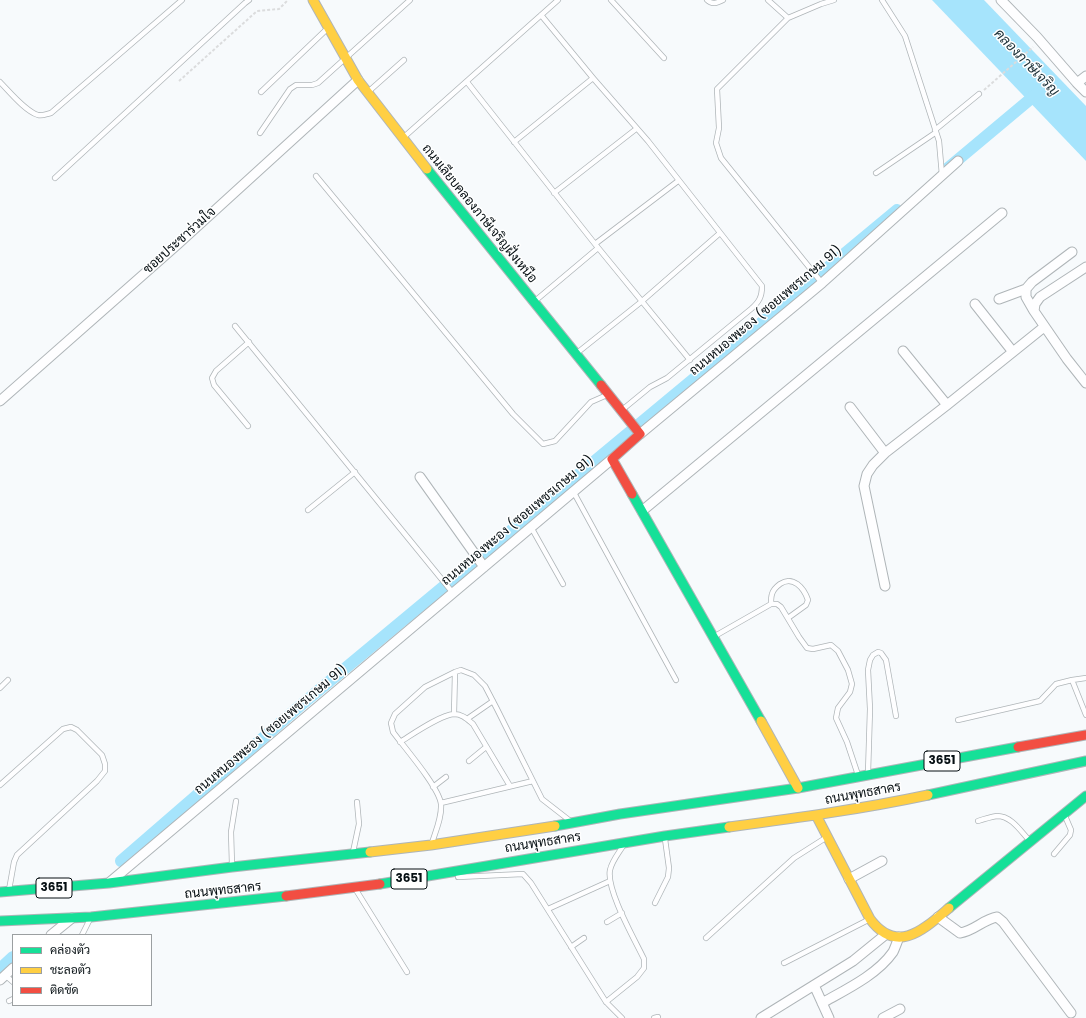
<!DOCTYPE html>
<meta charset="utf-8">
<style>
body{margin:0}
#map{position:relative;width:1086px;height:1018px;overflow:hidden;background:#f7fafc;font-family:Poppins,Sarabun,sans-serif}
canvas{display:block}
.legend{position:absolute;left:12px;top:934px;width:140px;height:72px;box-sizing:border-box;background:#fff;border:1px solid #9b9fa1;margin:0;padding:5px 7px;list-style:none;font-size:12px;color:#060f13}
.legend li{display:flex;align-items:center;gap:8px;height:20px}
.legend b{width:20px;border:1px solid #9b9fa1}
</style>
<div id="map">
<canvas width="1086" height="1018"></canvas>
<ul class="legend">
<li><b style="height:5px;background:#16e098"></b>คล่องตัว</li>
<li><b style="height:5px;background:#ffcf43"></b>ชะลอตัว</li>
<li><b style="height:5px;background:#f24e42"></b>ติดขัด</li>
</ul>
</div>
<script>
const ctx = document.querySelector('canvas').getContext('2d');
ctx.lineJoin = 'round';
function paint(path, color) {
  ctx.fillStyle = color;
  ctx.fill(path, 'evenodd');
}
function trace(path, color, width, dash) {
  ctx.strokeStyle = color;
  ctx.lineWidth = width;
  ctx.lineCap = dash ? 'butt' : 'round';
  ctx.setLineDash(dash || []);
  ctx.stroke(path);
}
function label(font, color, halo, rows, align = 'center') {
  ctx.font = font + ' Poppins,Sarabun,sans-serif';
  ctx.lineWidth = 3;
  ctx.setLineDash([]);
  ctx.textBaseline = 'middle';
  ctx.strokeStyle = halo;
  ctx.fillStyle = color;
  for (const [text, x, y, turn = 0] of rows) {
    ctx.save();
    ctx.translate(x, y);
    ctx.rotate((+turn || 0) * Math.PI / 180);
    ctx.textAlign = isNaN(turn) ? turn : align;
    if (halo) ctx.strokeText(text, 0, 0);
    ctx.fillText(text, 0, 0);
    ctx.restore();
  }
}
paint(new Path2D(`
 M 932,0 L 984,0 L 1086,106 L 1086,161 Z`), '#a6e4fc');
trace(new Path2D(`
 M 948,168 L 1040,91
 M 121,861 L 301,705 L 897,210
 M 0,969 L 13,957`), '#a6e4fc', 12);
const lane = new Path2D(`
 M 611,0 L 664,58
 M 707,0 C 712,5 717,3 723,0
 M 768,0 L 788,18 L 821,4 L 834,0
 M 882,0 L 905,36 L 939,141 L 942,175
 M 541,15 L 593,78 L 648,141 L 762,286 C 762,297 759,302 751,309 L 667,378 L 650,387 L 622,410
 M 788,18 L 717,89 L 719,128 L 716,143 L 721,158 L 822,283
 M 0,82 C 9,91 25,111 38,115 C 43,116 46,114 51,113 L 182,0
 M 467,82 L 595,244 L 690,360
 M 261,92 L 328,28
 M 368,92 L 404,60
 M 935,130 L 979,94
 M 260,133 L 290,89 L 296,85 L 312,85 L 318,83 L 410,0
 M 404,137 L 558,0
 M 514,142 L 593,78
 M 876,173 L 935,133
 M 316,176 L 513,414 L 543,444 L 555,441 L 591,402 L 607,395
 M 55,178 L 245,3 L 249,0
 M 554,193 L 636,129
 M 595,244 L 678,181
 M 535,301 L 598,248
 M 235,326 L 453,593
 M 577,353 L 641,302 L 720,233
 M 248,426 L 214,385 L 212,378 L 216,371 L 249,342
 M 573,491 L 676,680
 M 308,510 L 355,472
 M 531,527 L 563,584
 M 771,604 C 771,601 771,597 772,594 C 773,590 776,587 780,584 C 793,575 804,588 808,600 L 806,605 L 788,618
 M 715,636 L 771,604 L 777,604 L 781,607 L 799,637 L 807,648 L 813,649 L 831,645 L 838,651 L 848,670 L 852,684 L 850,692 L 838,708 L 836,718 L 847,742 L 858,775
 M 1072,680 L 1086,678
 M 0,688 L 8,680
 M 454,714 L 455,672
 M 467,719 L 493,701
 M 958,720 L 1040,701 L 1056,684 L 1072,680 L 1086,715
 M 400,742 C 413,734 440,715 454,714 C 462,714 467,719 473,724 L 510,786
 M 469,761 L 486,747
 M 868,773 L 870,709 L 868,670 L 870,660 L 873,655 L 878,652 L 881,653 L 886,660 L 896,716
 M 0,785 L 63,729 L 71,727 L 77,730 L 102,755 L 105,764 L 105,771 L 97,781 L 17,855 L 14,862 L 9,890
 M 433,787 L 446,777
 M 441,803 L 533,781
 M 978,821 C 984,819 991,817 997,816 C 1012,816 1021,832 1030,841
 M 432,843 C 436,830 442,817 441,804 C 439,787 404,747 393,732 L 391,723 L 395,714 L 425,687 L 455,672 L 461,670 L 474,675 L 485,686 L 497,709 L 542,799 L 569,820
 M 353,852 L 359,824 L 357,802
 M 1054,854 L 1070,835 L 1071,830 L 1065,816
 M 232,865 L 231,832 L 236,801
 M 458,877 L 523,874 L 531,883 L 606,1002 L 622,1018
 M 356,890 L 407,972
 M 655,903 L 668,877 L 669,868 L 665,839
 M 548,909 L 610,881
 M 607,922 L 622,913
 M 82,935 L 90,919
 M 706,938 L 794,858 L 827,837
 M 571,947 L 584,938
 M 784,963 L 868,920
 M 5,975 L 13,982
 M 9,1001 L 13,999
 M 606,1002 L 637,977 L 644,968 L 644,959 C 635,940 606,890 610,870 C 612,861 618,854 623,846
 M 654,1018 L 658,1017`);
const street = new Path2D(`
 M 1001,0 L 1037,37 L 1077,83
 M 1086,76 L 1077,83 L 1086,92
 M 1086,267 L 1040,297 L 1035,304 L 1034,311 L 1067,359 L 1086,383
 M 999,299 L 1026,289
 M 975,304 L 1013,352
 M 1034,311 L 1026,297 L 1026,289 L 1032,282 L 1072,252
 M 903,351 L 947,405
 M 0,401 L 178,244 L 358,80
 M 850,407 L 885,453
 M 640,434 L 822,283 L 958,161
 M 420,477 L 484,567
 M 642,511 L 1002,213
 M 885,586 L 864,486 L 867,474 L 873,465 L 885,453 L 947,405 L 1044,327
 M 849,879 L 882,861
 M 110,882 L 612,459
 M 938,917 L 960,933 C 974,931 984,919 997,917 L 1003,922 L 1071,1013
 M 51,935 L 72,918
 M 0,980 L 13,968
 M 814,985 L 829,1018
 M 822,1003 C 845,990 877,975 893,952 C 895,948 897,942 899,937
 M 761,1018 L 853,961 L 885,935
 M 883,1018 L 900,1009`);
const fast = new Path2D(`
 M 427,169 L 601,385
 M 632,494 L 761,721
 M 928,795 L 1086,761
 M 555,826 L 620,814 L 798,788 L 1018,747
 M 380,884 L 665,836 L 729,827
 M 0,892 L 109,883 L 232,867 L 370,852
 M 949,908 L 1086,796
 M 0,921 L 91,917 L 286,896`);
const slow = new Path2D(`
 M 313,0 L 358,80 L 427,169
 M 761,721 L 798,788
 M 816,815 L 870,919 C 897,955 923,930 949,908
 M 729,827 C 796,818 862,809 928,795
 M 370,852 L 431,845 L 555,826`);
const jam = new Path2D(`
 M 601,385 L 640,434 L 612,459 L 632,494
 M 1018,747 L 1086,735
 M 286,896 L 380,884`);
trace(lane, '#afb5b8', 6);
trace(street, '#afb5b8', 11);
trace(fast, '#afb5b8', 11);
trace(slow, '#afb5b8', 11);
trace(jam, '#afb5b8', 11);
trace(new Path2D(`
 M 179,81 L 257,11 L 279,9 L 288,0
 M 984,90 L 1033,47`), '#dbdcdd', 2, [3, 2]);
trace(lane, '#fefeff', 4.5);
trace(street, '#fefeff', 9);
trace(fast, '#16e098', 9);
trace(slow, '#ffcf43', 9);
trace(jam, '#f24e42', 9);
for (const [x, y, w] of [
 [942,761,36],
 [409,879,36],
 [54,888,36]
]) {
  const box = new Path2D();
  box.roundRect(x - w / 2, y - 10, w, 20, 3);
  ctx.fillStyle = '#fff';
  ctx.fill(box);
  trace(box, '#060f13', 1);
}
label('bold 12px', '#060f13', null, [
 ["3651",942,761],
 ["3651",409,879],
 ["3651",54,888]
]);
label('13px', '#060f13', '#fff', [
 ["ถนนเลียบคลองภาษีเจริญฝั่งเหนือ",479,214,51],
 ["ซอยประชาร่วมใจ",180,241,-42],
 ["ถนนหนองพะอง (ซอยเพชรเกษม 91)",766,311,-40],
 ["ถนนหนองพะอง (ซอยเพชรเกษม 91)",518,521,-40],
 ["ถนนหนองพะอง (ซอยเพชรเกษม 91)",271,730,-40],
 ["ถนนพุทธสาคร",863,794,-10],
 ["ถนนพุทธสาคร",543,843,-9],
 ["ถนนพุทธสาคร",223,891,-6]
]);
label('italic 14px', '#1b3038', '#fff', [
 ["คลองภาษีเจริญ",1026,63,46]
]);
</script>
